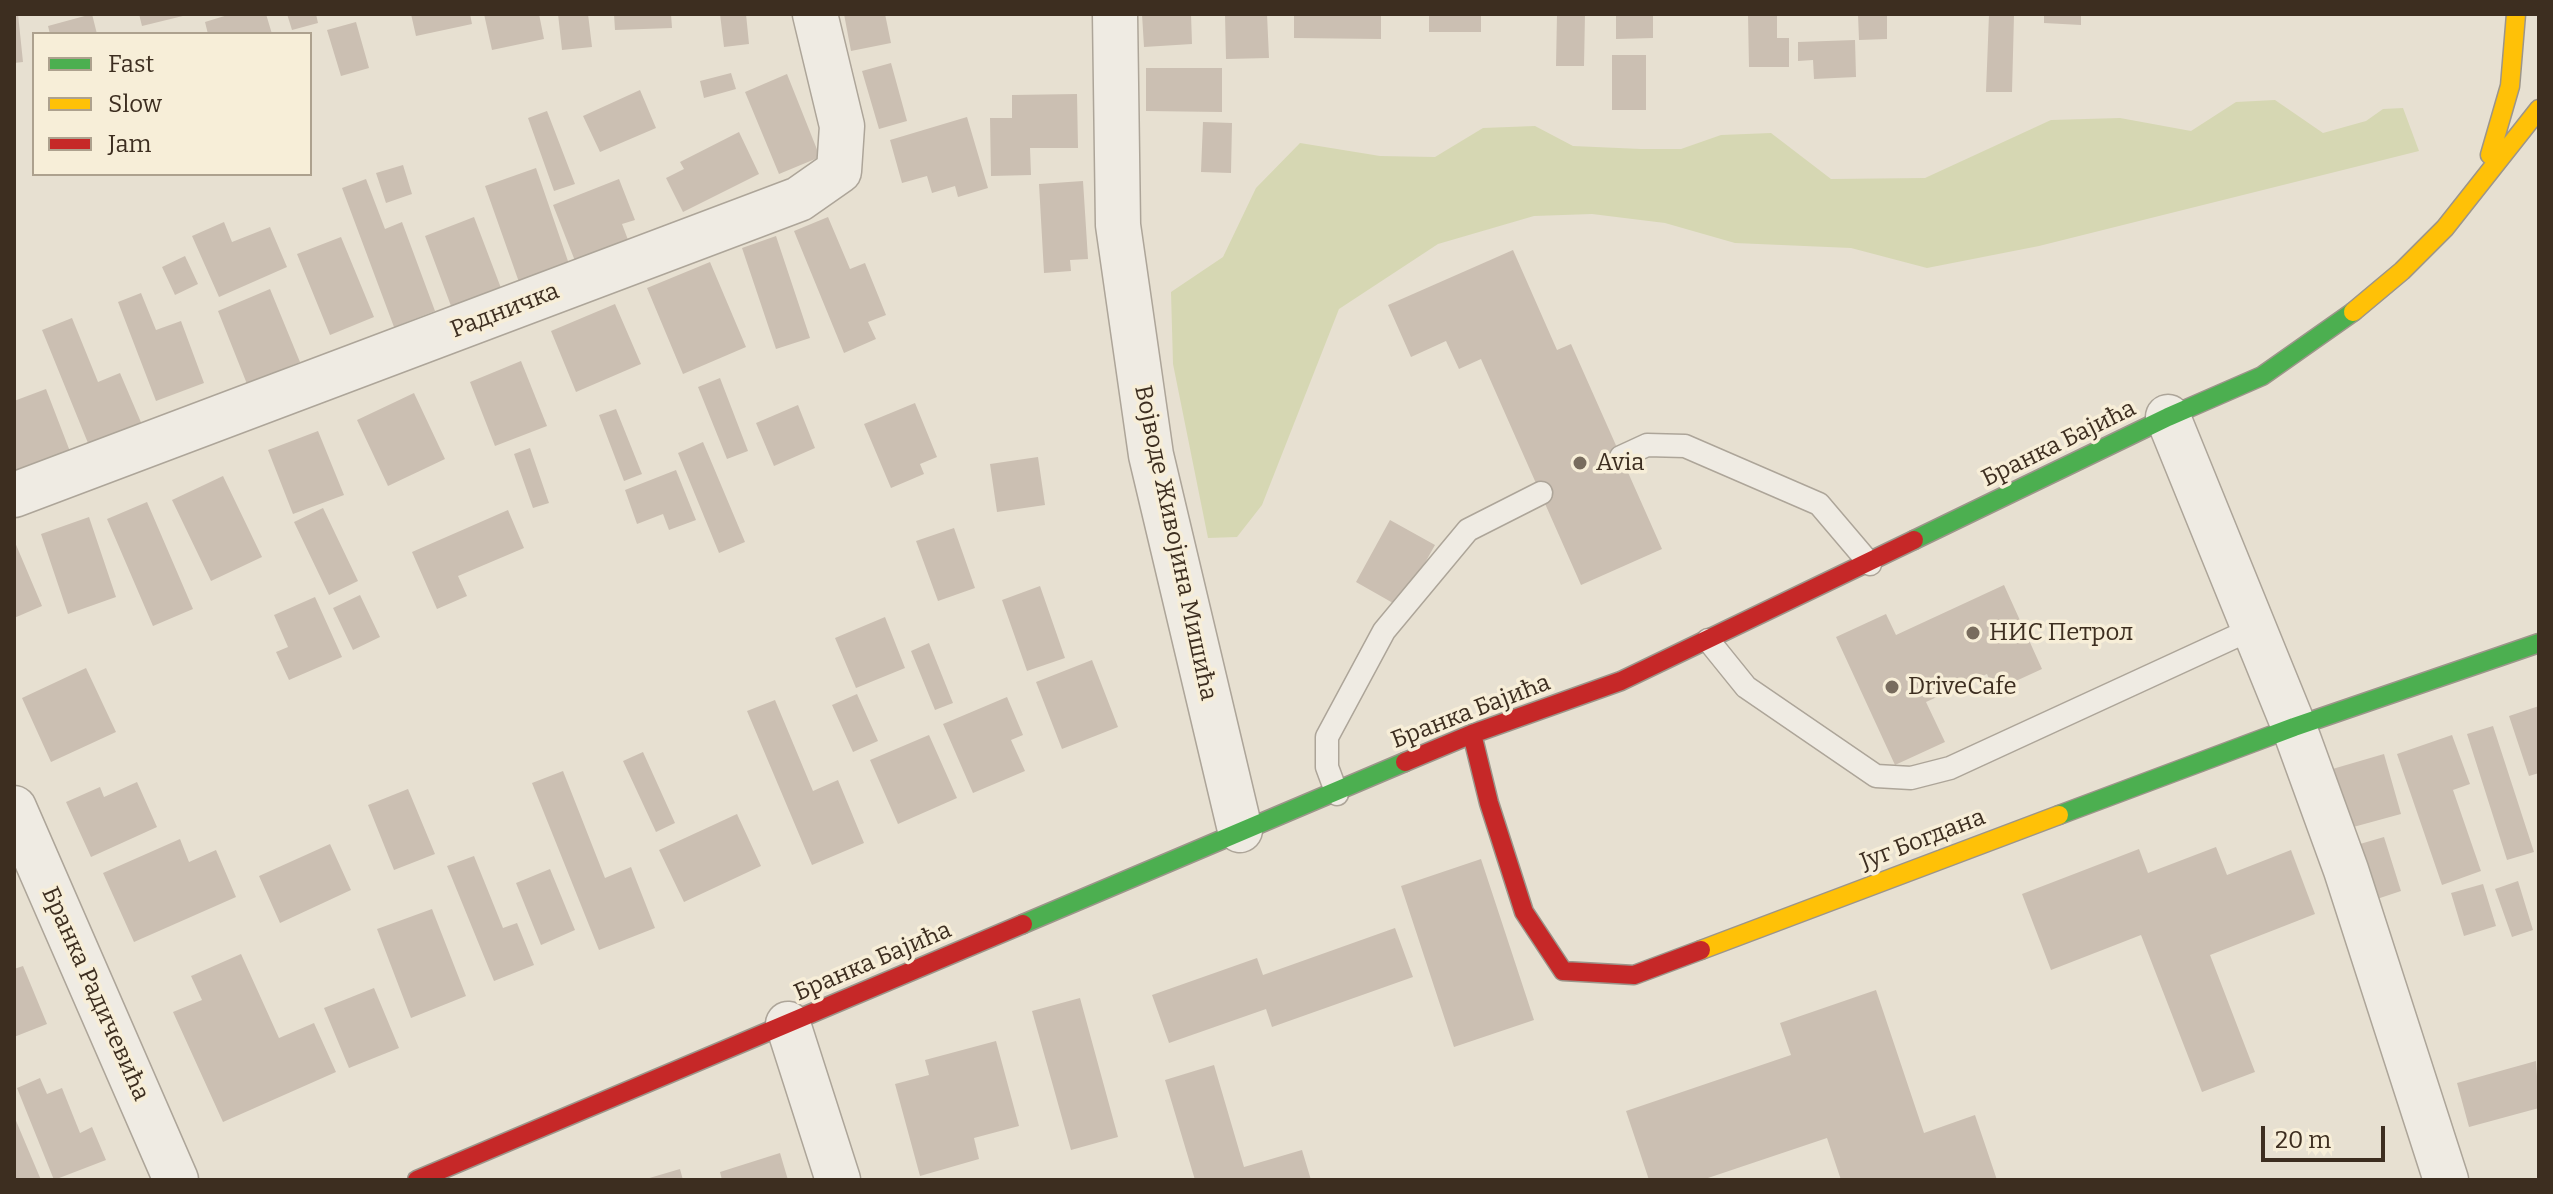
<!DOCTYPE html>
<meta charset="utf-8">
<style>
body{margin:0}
#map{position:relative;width:2553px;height:1194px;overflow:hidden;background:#e7e0d1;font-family:Bitter,serif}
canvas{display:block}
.frame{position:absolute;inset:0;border:16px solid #3d2e20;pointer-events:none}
.legend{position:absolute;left:32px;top:32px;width:280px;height:144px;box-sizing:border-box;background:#f7eed8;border:2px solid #ada18e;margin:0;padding:10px 14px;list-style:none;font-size:24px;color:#3d2e20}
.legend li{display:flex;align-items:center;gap:16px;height:40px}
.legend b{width:40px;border:2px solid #ada18e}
.scale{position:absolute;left:2261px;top:1126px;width:124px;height:36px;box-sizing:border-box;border:4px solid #3d2e20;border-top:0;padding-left:10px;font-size:24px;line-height:28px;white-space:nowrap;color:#3d2e20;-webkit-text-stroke:6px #f7eed8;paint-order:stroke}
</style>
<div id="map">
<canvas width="2553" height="1194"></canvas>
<div class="frame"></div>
<ul class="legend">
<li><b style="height:10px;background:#4caf50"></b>Fast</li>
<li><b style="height:10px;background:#ffc107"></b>Slow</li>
<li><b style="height:10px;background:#c62828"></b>Jam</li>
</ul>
<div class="scale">20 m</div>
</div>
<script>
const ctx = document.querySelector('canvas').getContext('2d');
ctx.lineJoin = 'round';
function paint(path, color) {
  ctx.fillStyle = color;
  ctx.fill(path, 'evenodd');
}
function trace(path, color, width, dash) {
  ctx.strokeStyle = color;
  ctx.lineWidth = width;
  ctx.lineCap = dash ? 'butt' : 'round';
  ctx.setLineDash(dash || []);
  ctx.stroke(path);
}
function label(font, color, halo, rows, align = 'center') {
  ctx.font = font + ' Bitter,serif';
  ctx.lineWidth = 7;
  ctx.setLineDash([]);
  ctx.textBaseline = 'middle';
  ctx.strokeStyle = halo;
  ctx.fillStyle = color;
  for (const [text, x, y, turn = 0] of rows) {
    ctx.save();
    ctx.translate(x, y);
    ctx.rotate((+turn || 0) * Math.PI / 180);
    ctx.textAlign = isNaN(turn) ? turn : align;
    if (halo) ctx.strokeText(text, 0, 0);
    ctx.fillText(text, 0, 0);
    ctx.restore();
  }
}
paint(new Path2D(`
 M 2275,100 L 2323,133 L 2366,121 L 2383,109 L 2403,108 L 2419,151 L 2039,246 L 1927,268 L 1851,248 L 1735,243 L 1665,223 L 1592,214 L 1534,216 L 1438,244 L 1339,309 L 1262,505 L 1237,537 L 1208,538 L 1173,364 L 1171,292 L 1223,257 L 1256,188 L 1300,143 L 1380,156 L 1435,157 L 1483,128 L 1535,126 L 1573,146 L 1641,149 L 1681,149 L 1721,135 L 1771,133 L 1831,179 L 1925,178 L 2051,120 L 2120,118 L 2191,131 L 2236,102 Z`), '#d6d7b3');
paint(new Path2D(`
 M 14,14 L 18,14 L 23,62 L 14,63 Z
 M 92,14 L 97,34 L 50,34 L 48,26 Z
 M 139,14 L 187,14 L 187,15 L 142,26 Z
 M 231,14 L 266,14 L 272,34 L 208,34 L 205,22 Z
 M 287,14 L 316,14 L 318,23 L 292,30 Z
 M 411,14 L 470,14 L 472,24 L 416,36 Z
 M 484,14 L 539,14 L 544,39 L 492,50 Z
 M 558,14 L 588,14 L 592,47 L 562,50 Z
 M 614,14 L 671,14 L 672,28 L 615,30 Z
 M 720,14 L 746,14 L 749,44 L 724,47 Z
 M 844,14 L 885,14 L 891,43 L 851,51 Z
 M 1142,14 L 1191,14 L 1192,44 L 1144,47 Z
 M 1225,14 L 1267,14 L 1269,58 L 1226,59 Z
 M 1294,14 L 1381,14 L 1381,39 L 1294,38 Z
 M 1429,14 L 1481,14 L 1481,32 L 1429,32 Z
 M 1557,14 L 1585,14 L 1584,66 L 1556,66 Z
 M 1616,14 L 1653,14 L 1653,38 L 1616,39 Z
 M 1748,14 L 1777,14 L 1777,38 L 1789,38 L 1789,67 L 1749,67 Z
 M 1858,14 L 1887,14 L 1887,39 L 1859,40 Z
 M 1989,14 L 2014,15 L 2012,92 L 1986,92 Z
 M 2044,14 L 2081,14 L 2081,25 L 2044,23 Z
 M 356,22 L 369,68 L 341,76 L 327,30 Z
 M 1855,40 L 1856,77 L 1814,79 L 1813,60 L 1798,61 L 1798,42 Z
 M 1612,55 L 1646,55 L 1646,110 L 1612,110 Z
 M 891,63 L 907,121 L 879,129 L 862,71 Z
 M 1146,68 L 1222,68 L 1222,112 L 1146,111 Z
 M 731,73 L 736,89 L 704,98 L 700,81 Z
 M 787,74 L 820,157 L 779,174 L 745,92 Z
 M 640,90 L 656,128 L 600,152 L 583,116 Z
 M 1077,94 L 1078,148 L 1030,148 L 1031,175 L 991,176 L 990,118 L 1012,118 L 1012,95 Z
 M 547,111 L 575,184 L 554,191 L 528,118 Z
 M 967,117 L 988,188 L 958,197 L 955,186 L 932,193 L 927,176 L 902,183 L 890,140 Z
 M 1203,122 L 1232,123 L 1231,173 L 1201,172 Z
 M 739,132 L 759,174 L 683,212 L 666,178 L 684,169 L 680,162 Z
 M 403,165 L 412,194 L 386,203 L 376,173 Z
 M 536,168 L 570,267 L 520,285 L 485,186 Z
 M 366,179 L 385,229 L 402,222 L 435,311 L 394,327 L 342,188 Z
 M 619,179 L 635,220 L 622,224 L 630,245 L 577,266 L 553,205 Z
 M 1083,181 L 1088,259 L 1070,260 L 1071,271 L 1044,273 L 1039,184 Z
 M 474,217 L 504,296 L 454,314 L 425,236 Z
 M 828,217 L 850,269 L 865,263 L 886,315 L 868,322 L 876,339 L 844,353 L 794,231 Z
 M 224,222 L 232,242 L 270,227 L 287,267 L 219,297 L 192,236 Z
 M 776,236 L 810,338 L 776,349 L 742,248 Z
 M 341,237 L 374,317 L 330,335 L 297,254 Z
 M 1513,250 L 1557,350 L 1571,344 L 1662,549 L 1581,585 L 1481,359 L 1459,369 L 1446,341 L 1411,357 L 1388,305 Z
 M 185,256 L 198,284 L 175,295 L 162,267 Z
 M 710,262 L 746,347 L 683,374 L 647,288 Z
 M 270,289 L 300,362 L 247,384 L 218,311 Z
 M 141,293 L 156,330 L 181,321 L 204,383 L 156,401 L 118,302 Z
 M 615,304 L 641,364 L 576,392 L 551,331 Z
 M 72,318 L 98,382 L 120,373 L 143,427 L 90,448 L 42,330 Z
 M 521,361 L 547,426 L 495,446 L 470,382 Z
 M 720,378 L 748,451 L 727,459 L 698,387 Z
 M 46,389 L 71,454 L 14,476 L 14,401 Z
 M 414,393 L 445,459 L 388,486 L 357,420 Z
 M 915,403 L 937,457 L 920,464 L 924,474 L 891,488 L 864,424 Z
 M 798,405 L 815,448 L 774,466 L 756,423 Z
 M 616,409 L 642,474 L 624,481 L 599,415 Z
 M 318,431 L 344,495 L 293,514 L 268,450 Z
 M 703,442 L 745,542 L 719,553 L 678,453 Z
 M 530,448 L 549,503 L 533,508 L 514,454 Z
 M 1038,457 L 1045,505 L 997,512 L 990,464 Z
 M 676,470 L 696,520 L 669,530 L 663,514 L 637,524 L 625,490 Z
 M 223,476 L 262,557 L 211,581 L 172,500 Z
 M 147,502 L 193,609 L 153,626 L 107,519 Z
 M 323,508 L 358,581 L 329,595 L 294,522 Z
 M 508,510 L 524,548 L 458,576 L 467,596 L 437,609 L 412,552 Z
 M 89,517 L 116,597 L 68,614 L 41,534 Z
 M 1390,520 L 1435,545 L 1400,607 L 1356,582 Z
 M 954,528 L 975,588 L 938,601 L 916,541 Z
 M 14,540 L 42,606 L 14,618 Z
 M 2004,585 L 2042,669 L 1994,691 L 1987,674 L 1926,702 L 1945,742 L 1895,765 L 1836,637 L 1886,614 L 1896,635 Z
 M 1040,586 L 1065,658 L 1027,671 L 1002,600 Z
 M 360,595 L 380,637 L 353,650 L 333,608 Z
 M 315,597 L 342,657 L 289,680 L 276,652 L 288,647 L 274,615 Z
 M 885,617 L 905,668 L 856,688 L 835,638 Z
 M 929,643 L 953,703 L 935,710 L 911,651 Z
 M 1092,660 L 1118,727 L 1062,749 L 1036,682 Z
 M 86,668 L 116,732 L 51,762 L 22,698 Z
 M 857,694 L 878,741 L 853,752 L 832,705 Z
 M 1007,697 L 1023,735 L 1011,740 L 1025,771 L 973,793 L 943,724 Z
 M 775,700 L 813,791 L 838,780 L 864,843 L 812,865 L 747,711 Z
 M 2539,706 L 2539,773 L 2529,776 L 2509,716 Z
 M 2493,726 L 2534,852 L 2507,860 L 2467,734 Z
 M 929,735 L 957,798 L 898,824 L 870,760 Z
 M 2452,735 L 2470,784 L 2453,790 L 2481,871 L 2442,885 L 2397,754 Z
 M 643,752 L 675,823 L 656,832 L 623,761 Z
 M 2384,754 L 2401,814 L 2346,829 L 2329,770 Z
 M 563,771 L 605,878 L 631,867 L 655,928 L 599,950 L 532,783 Z
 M 137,782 L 157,827 L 91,857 L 66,802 L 100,787 L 104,797 Z
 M 408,789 L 435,854 L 394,870 L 368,805 Z
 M 737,814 L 761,866 L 684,902 L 659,850 Z
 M 2384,837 L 2401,891 L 2377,899 L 2360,844 Z
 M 180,839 L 189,862 L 216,850 L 236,897 L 134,942 L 103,873 Z
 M 330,844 L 351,890 L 280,923 L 259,876 Z
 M 2216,847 L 2227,875 L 2291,850 L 2315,914 L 2210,955 L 2255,1072 L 2202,1092 L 2141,935 L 2051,970 L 2022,894 L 2139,849 L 2148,873 Z
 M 474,856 L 503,928 L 517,923 L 534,965 L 494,981 L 447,866 Z
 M 1481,859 L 1534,1020 L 1454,1047 L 1401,886 Z
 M 550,869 L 575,930 L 541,945 L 516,883 Z
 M 2518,881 L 2533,930 L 2512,937 L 2495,889 Z
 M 2483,884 L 2496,926 L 2464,936 L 2451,893 Z
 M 432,909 L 466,996 L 411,1018 L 377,929 Z
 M 1395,928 L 1413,977 L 1272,1027 L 1266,1009 L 1169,1043 L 1152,995 L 1257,958 L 1263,975 Z
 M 241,954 L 279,1038 L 314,1023 L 336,1072 L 223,1122 L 173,1012 L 202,1000 L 191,976 Z
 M 23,966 L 47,1024 L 14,1037 L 14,969 Z
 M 374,988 L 399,1048 L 349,1068 L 324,1008 Z
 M 1876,990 L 1924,1133 L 1975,1115 L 1997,1180 L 1841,1180 L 1827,1138 L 1702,1180 L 1649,1180 L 1626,1111 L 1791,1055 L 1780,1023 Z
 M 1080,998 L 1118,1137 L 1071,1150 L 1032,1011 Z
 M 996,1041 L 1019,1126 L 974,1138 L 979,1159 L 920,1176 L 895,1084 L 929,1075 L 925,1060 Z
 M 2536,1061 L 2539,1108 L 2469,1127 L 2457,1083 Z
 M 1214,1065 L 1244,1167 L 1302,1150 L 1311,1180 L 1195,1180 L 1165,1080 Z
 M 40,1078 L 47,1094 L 62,1088 L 80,1133 L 92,1127 L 106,1160 L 54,1180 L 17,1088 Z
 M 14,1116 L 41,1180 L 14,1180 Z
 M 780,1153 L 788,1180 L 722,1180 L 720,1172 Z
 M 680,1169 L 683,1180 L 646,1180 L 646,1179 Z`), '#cbbfb2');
const lane = new Path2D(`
 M 1621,457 L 1647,445 L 1685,446 L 1819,504 L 1870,564
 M 1708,640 L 1746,687 L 1876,776 L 1911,778 L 1950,768 L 2254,628
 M 1337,794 L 1327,767 L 1327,737 L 1384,631 L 1468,530 L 1541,493`);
const street = new Path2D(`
 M 1115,14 L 1118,225 L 1151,455 L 1240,830
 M 2168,417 L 2294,727 L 2346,870 L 2446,1180
 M 14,495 L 799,199 L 839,171 L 842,126 L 815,14
 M 14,808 L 176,1180
 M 788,1024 L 838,1180`);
const fast = new Path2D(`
 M 1914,540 L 2168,417 L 2262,376 L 2353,312
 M 2059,815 L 2294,727 L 2539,643
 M 1023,924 L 1405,762`);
const slow = new Path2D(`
 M 2490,155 L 2510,86 L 2516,14
 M 2353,312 L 2402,271 L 2445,228 L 2539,109
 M 1701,950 L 2059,815`);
const jam = new Path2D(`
 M 1472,734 L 1489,803 L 1524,912 L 1563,971 L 1634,975 L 1701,950
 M 1405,762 L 1472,734 L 1621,681 L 1914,540
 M 417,1180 L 1023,924`);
trace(lane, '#ada599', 25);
trace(street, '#ada599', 47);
trace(fast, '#9c958a', 21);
trace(slow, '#9c958a', 21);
trace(jam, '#9c958a', 21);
trace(lane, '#efebe3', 22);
trace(street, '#efebe3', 44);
trace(fast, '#4caf50', 18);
trace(slow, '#ffc107', 18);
trace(jam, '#c62828', 18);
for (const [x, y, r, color] of [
 [1580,463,8,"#786c5e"],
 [1973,633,8,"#786c5e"],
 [1892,687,8,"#786c5e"]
]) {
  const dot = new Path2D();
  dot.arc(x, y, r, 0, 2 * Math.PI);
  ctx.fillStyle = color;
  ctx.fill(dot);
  trace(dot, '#f7eed8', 3);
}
label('24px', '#3d2e20', '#f7eed8', [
 ["Радничка",505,311,-21],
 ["Бранка Бајића",2059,444,-26],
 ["Војводе Живојина Мишића",1175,543,78],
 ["Бранка Бајића",1471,712,-21],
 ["Југ Богдана",1923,840,-21],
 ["Бранка Бајића",873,962,-23],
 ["Бранка Радичевића",95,994,66]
]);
label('24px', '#3d2e20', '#f7eed8', [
 ["Avia",1596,463],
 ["НИС Петрол",1989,633],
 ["DriveCafe",1908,687]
], 'left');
</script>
